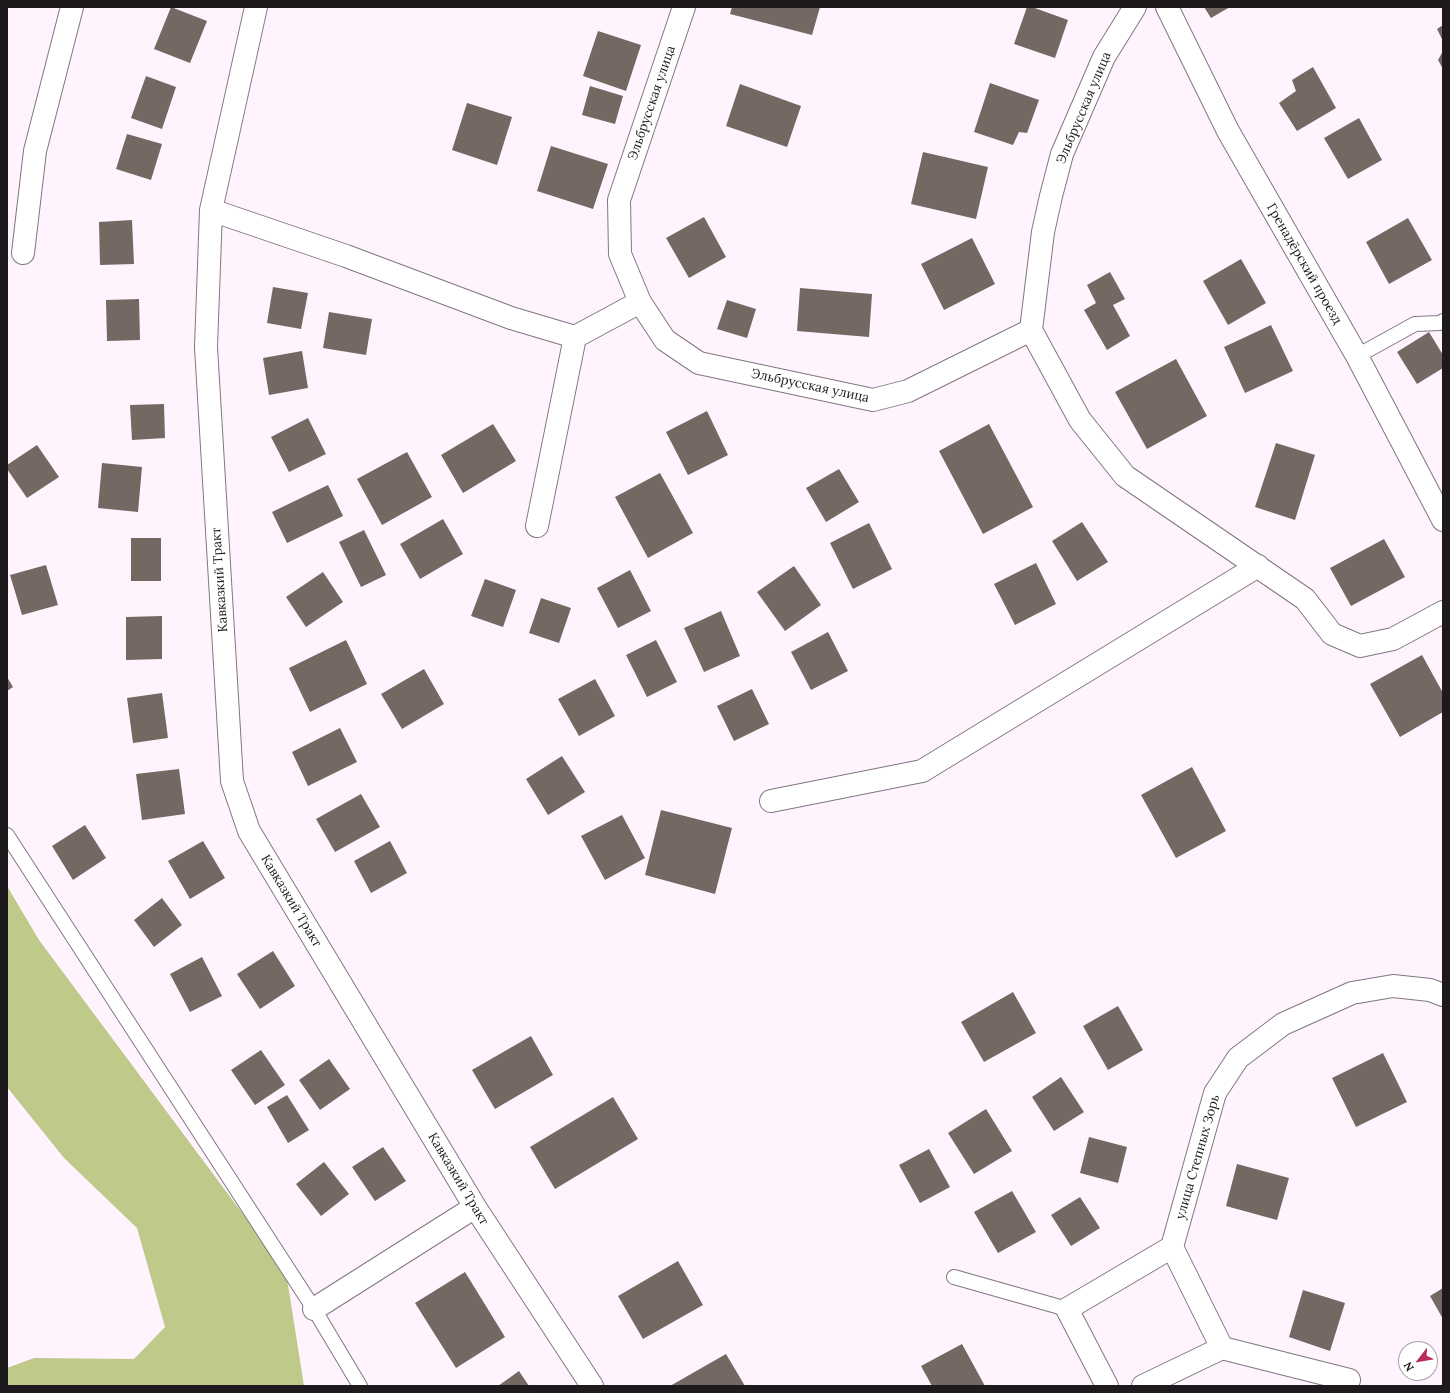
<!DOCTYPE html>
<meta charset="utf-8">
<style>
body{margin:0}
#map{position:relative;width:1450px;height:1393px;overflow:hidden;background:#fff4fe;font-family:Lora,serif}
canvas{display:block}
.frame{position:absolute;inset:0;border:8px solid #1d191c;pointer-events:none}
.north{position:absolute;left:1398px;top:1341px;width:40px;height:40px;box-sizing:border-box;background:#fff;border:1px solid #a5a3a4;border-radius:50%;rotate:239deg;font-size:11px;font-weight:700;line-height:16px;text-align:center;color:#1d191c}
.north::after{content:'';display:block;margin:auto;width:14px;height:18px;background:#b92b5b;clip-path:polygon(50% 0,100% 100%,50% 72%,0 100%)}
</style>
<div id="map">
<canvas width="1450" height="1393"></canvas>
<div class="frame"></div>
<div class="north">N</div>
</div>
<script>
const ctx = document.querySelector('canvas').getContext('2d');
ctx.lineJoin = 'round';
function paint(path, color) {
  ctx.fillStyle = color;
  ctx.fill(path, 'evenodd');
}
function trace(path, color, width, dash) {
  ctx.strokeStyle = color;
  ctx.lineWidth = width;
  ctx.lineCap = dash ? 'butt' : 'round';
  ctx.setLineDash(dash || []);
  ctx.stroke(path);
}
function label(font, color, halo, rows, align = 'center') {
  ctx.font = font + ' Lora,serif';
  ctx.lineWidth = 3;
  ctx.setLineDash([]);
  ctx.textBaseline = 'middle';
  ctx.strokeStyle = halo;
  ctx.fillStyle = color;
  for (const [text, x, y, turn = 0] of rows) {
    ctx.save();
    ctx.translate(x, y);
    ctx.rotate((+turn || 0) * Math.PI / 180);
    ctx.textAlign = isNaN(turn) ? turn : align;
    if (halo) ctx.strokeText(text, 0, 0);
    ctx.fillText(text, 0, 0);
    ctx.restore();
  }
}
paint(new Path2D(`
 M 7,886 L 39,940 L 286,1272 L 304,1386 L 7,1386 L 7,1368 L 34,1358 L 134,1359 L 165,1327 L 137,1228 L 64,1158 L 7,1087 Z`), '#bec98a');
paint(new Path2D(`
 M 171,7 L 207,21 L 190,63 L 154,49 Z
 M 732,7 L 820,7 L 812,35 L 730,14 Z
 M 1027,7 L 1032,7 L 1068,20 L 1055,58 L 1014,44 Z
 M 1204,7 L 1230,7 L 1211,18 Z
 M 1443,25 L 1443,41 L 1437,29 Z
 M 598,31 L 641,45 L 626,91 L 583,76 Z
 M 1443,51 L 1443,69 L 1438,60 Z
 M 1313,67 L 1336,108 L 1297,131 L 1279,103 L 1296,91 L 1292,80 Z
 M 146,76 L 176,87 L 162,129 L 131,118 Z
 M 990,83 L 1039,100 L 1027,133 L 1019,132 L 1013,145 L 974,132 Z
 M 740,84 L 801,106 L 787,147 L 726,126 Z
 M 590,86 L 623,96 L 615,124 L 582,115 Z
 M 467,103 L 512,117 L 497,165 L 452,150 Z
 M 1359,118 L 1382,160 L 1348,179 L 1324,138 Z
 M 127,134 L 162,144 L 151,180 L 116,169 Z
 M 551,146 L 608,164 L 593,209 L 537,191 Z
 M 923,152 L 988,167 L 976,219 L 911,204 Z
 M 704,217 L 726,257 L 689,278 L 666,238 Z
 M 1408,218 L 1432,260 L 1389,284 L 1366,242 Z
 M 132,220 L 134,264 L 100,265 L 99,222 Z
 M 972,238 L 995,284 L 944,310 L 921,264 Z
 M 1241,259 L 1266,303 L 1228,325 L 1203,281 Z
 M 1110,272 L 1125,299 L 1113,305 L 1130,336 L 1107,350 L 1084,310 L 1096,303 L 1087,285 Z
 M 273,287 L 308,293 L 301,329 L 267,323 Z
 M 800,288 L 872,294 L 869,337 L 797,331 Z
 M 139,299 L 140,340 L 107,341 L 106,300 Z
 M 727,300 L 756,309 L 747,338 L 717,329 Z
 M 329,312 L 372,319 L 366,355 L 323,348 Z
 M 1271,325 L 1293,371 L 1245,393 L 1224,347 Z
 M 1429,332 L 1443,355 L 1443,368 L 1417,384 L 1397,352 Z
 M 302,351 L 308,388 L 269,395 L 263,358 Z
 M 1176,359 L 1207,416 L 1147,449 L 1115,392 Z
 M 164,404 L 165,438 L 132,440 L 130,405 Z
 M 707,411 L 728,455 L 688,475 L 666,432 Z
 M 308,418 L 326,454 L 289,472 L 271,437 Z
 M 493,424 L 516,461 L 463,493 L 441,455 Z
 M 989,424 L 1033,507 L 983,534 L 939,451 Z
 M 1276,443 L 1315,455 L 1295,520 L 1255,507 Z
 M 37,445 L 59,477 L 27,498 L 7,469 L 7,465 Z
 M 407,452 L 432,497 L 382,525 L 357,479 Z
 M 102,463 L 142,467 L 138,512 L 98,508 Z
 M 839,469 L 859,502 L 826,522 L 806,488 Z
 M 660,473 L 693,533 L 648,558 L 615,497 Z
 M 328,485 L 343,516 L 287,543 L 272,512 Z
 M 443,519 L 463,554 L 420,579 L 400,544 Z
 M 1082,522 L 1108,562 L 1077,581 L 1052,541 Z
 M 869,523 L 892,569 L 853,589 L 830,543 Z
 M 364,530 L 386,575 L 361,587 L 339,542 Z
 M 131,538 L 161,538 L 161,581 L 131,581 Z
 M 1384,539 L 1405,577 L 1351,606 L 1330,568 Z
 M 1036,563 L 1056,604 L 1015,625 L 994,584 Z
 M 46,565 L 58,605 L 22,615 L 10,575 Z
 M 794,566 L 821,605 L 785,631 L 757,592 Z
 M 630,570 L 651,611 L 618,628 L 597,588 Z
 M 323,572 L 343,602 L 306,627 L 286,597 Z
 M 485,579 L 516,590 L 503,627 L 471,616 Z
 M 541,598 L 571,608 L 559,643 L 529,633 Z
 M 721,611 L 740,656 L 704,672 L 684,628 Z
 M 162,616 L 162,659 L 126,660 L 126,617 Z
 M 828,632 L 848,671 L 811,690 L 791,652 Z
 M 346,640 L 367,684 L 310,712 L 289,668 Z
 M 656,640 L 677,682 L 647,697 L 626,655 Z
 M 1422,655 L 1443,693 L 1443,712 L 1400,737 L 1370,684 Z
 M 424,669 L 444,704 L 402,729 L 381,694 Z
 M 7,677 L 13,687 L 7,691 Z
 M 595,679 L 615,716 L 579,736 L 558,699 Z
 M 752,689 L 769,724 L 734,741 L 717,706 Z
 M 162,693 L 168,738 L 133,743 L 127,698 Z
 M 340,728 L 357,762 L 308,786 L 292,752 Z
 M 562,756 L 585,792 L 548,815 L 526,779 Z
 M 1192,767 L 1226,831 L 1176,858 L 1141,795 Z
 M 179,769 L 185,814 L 142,820 L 136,774 Z
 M 361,794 L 380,827 L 335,852 L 316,819 Z
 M 661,810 L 732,828 L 715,894 L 645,875 Z
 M 622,815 L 645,858 L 605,880 L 581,836 Z
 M 85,825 L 106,858 L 73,880 L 52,846 Z
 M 203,841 L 225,878 L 190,899 L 168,861 Z
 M 390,841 L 407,873 L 371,893 L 354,861 Z
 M 162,898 L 182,925 L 154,947 L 134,920 Z
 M 273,951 L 295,986 L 260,1009 L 237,974 Z
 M 202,957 L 222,996 L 190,1012 L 170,974 Z
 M 1013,992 L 1036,1033 L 984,1062 L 961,1022 Z
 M 1118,1006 L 1143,1050 L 1108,1070 L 1083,1026 Z
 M 531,1036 L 553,1075 L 495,1109 L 472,1070 Z
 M 261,1050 L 285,1085 L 255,1105 L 231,1070 Z
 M 1383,1053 L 1407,1102 L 1356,1127 L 1332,1078 Z
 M 329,1059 L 350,1089 L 320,1110 L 299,1080 Z
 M 1061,1077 L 1084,1112 L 1054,1131 L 1032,1097 Z
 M 287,1095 L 309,1130 L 288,1143 L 267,1107 Z
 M 613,1097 L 638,1139 L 555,1189 L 530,1147 Z
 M 986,1109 L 1012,1151 L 974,1174 L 948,1133 Z
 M 1089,1137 L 1127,1147 L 1118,1183 L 1080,1173 Z
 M 383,1147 L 406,1181 L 375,1201 L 352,1167 Z
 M 929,1149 L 950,1187 L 920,1203 L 899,1165 Z
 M 324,1162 L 349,1194 L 321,1216 L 296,1184 Z
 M 1237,1164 L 1289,1178 L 1277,1220 L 1226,1206 Z
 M 1012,1191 L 1036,1232 L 998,1253 L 974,1212 Z
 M 1080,1197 L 1100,1228 L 1071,1246 L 1051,1215 Z
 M 678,1261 L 703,1305 L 643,1339 L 618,1296 Z
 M 465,1272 L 505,1337 L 456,1368 L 415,1303 Z
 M 1443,1288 L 1443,1319 L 1430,1296 Z
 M 1303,1290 L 1345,1303 L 1330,1351 L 1289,1337 Z
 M 962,1344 L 985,1386 L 932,1386 L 921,1366 Z
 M 726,1354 L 745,1386 L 670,1386 Z
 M 519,1371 L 529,1386 L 498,1386 Z`), '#746863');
const lane = new Path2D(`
 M 1357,356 L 1415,324 L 1440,323 L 1443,321
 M 7,835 L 314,1309 L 360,1386
 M 954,1277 L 1067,1309`);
const street = new Path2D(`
 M 256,7 L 211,210 L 206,347 L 232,781 L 249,831 L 475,1207 L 592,1386
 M 684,7 L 619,200 L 620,254 L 640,302 L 665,340 L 699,363 L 873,400 L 908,391 L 1031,330 L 1043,232 L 1051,196 L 1062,154 L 1104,57 L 1135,7
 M 1167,7 L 1228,131 L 1357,356 L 1443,520
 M 211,210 L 346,256 L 511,318 L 575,337 L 640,302
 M 23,253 L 35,151 L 72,7
 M 1031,330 L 1080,420 L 1125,476 L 1305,599 L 1332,634 L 1360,646 L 1393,639 L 1443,612
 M 537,526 L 575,337
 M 771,801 L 922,771 L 1258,566
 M 1172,1247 L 1222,1348
 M 314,1309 L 475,1207
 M 1107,1386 L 1067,1309 L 1172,1247 L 1215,1093 L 1238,1058 L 1283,1024 L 1352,993 L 1393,986 L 1430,990 L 1443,995
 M 1143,1386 L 1222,1348 L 1349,1380`);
trace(lane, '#807780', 16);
trace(street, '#807780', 24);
trace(lane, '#fff', 14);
trace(street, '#fff', 22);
label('13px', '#1d191c', '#fff', [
 ["Эльбрусская улица",652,103,-71],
 ["Эльбрусская улица",1084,108,-67],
 ["Гренадёрский проезд",1304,264,60],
 ["Эльбрусская улица",810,386,12],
 ["Кавказкий Тракт",220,580,-94],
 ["Кавказкий Тракт",291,901,59],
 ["улица Степных Зорь",1198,1157,-74],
 ["Кавказкий Тракт",458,1179,59]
]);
</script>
